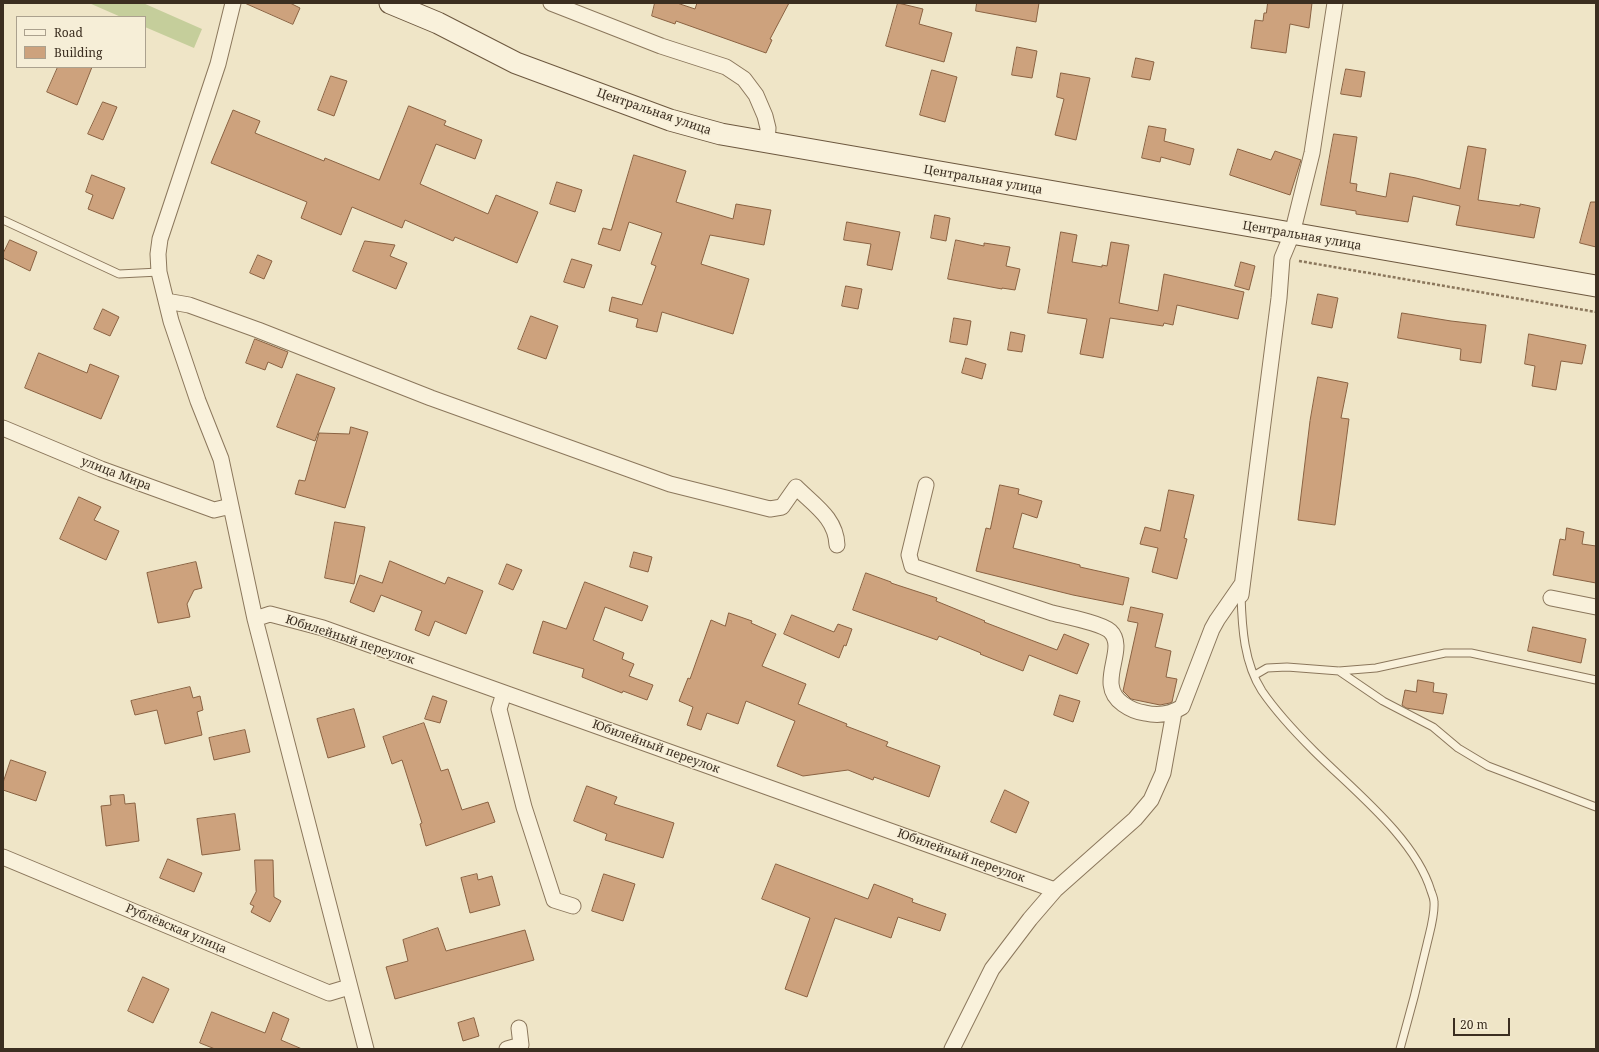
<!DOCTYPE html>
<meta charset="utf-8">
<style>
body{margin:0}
#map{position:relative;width:1599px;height:1052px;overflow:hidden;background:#efe5c7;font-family:"Noto Serif",serif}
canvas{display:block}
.frame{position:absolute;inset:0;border:4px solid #3b2e20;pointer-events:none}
.legend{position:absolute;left:16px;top:16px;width:130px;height:52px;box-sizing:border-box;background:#f6eed7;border:1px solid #aba18e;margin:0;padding:5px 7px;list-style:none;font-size:12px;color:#3b2e20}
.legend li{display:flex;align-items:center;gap:8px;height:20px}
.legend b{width:20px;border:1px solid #aba18e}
.scale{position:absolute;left:1453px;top:1018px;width:57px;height:18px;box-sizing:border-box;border:2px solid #3b2e20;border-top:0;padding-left:5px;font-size:12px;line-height:14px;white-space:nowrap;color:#3b2e20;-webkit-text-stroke:3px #f6eed7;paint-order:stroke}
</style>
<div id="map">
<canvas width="1599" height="1052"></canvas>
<div class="frame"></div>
<ul class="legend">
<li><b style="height:5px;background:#f9f1db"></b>Road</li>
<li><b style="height:11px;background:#cda27d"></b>Building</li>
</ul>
<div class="scale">20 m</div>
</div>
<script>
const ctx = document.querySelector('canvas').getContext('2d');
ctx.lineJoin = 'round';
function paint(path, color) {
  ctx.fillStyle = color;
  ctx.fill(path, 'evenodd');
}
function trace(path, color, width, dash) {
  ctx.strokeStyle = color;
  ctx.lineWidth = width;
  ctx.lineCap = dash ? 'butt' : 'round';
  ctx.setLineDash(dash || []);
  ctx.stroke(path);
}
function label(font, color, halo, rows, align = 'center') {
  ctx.font = font + ' "Noto Serif",serif';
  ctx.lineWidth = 3;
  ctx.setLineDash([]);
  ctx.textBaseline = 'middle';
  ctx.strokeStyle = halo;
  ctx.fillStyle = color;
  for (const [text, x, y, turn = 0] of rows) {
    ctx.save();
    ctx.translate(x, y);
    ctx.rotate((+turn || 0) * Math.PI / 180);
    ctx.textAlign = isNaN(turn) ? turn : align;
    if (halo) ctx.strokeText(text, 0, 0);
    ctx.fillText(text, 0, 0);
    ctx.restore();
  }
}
paint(new Path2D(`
 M 89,3 L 143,3 L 202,29 L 194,48 L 145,27 L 145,17 L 121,17 Z`), '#c5ce9b');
const building = new Path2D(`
 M 245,3 L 290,3 L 300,8 L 293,24 Z
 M 655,3 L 677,3 L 695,9 L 697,3 L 789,3 L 770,39 L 772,40 L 766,53 L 676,21 L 675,24 L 652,16 Z
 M 898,3 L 923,9 L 919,24 L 952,33 L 944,62 L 886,46 Z
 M 977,3 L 1039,3 L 1036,22 L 976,11 Z
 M 1268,3 L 1312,3 L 1309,28 L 1290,24 L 1286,53 L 1251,48 L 1255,20 L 1263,21 L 1264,13 L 1266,13 Z
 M 1017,47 L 1037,51 L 1032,78 L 1012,75 Z
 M 1136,58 L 1154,62 L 1150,80 L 1132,77 Z
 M 58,67 L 92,67 L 77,105 L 47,92 Z
 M 1346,69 L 1365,72 L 1361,97 L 1341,94 Z
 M 932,70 L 957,77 L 945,122 L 920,115 Z
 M 1061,73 L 1090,78 L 1076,140 L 1055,135 L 1064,99 L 1057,97 Z
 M 331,76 L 347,81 L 334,116 L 318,110 Z
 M 103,102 L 117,107 L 103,140 L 88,134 Z
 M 409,106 L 446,121 L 444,125 L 482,140 L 475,159 L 436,144 L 420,184 L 488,214 L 496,195 L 538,212 L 517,263 L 455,237 L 453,241 L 405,220 L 402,228 L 352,207 L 341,235 L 301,218 L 307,202 L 211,163 L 233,110 L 260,121 L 255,133 L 324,161 L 325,158 L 379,180 Z
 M 1149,126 L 1166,129 L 1164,141 L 1194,149 L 1190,165 L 1161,157 L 1160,162 L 1142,158 Z
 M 1334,134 L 1357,137 L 1350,183 L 1357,184 L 1356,191 L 1386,197 L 1390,173 L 1416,178 L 1460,189 L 1468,146 L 1486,149 L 1478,200 L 1520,206 L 1520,204 L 1540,208 L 1534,238 L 1456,225 L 1460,206 L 1413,196 L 1408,222 L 1356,214 L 1356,211 L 1321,205 Z
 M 1238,149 L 1271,160 L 1275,151 L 1301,160 L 1290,195 L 1230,175 Z
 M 634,155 L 686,171 L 676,202 L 733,219 L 736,204 L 771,210 L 764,245 L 710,235 L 701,264 L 749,279 L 733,334 L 662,312 L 657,332 L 636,327 L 638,319 L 609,311 L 612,297 L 642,305 L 656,266 L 651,264 L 662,233 L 629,222 L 620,251 L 598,244 L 603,228 L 611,230 Z
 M 92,175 L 125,188 L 113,219 L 88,209 L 93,195 L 86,192 Z
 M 557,182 L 582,190 L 575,212 L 550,204 Z
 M 1591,202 L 1596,202 L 1596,247 L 1580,243 Z
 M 935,215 L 950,218 L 946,241 L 931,238 Z
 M 847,222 L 900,232 L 892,270 L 867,265 L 871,244 L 844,240 Z
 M 1061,232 L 1077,235 L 1072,262 L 1102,267 L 1102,265 L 1107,266 L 1111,242 L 1129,245 L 1119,303 L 1158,311 L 1164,274 L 1244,292 L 1238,319 L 1177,305 L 1173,325 L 1164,323 L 1163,326 L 1110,318 L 1103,358 L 1080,354 L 1087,319 L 1048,313 Z
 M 10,240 L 37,252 L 30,271 L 3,258 L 3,254 Z
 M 956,240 L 984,246 L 984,243 L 1010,247 L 1006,266 L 1020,269 L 1015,290 L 1002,288 L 1002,289 L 948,279 Z
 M 365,241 L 395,245 L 390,256 L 407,263 L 396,289 L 353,271 Z
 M 258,255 L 272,261 L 264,279 L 250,273 Z
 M 572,259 L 592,265 L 584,288 L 564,282 Z
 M 1241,262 L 1255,266 L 1249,290 L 1235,286 Z
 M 846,286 L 862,289 L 858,309 L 842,306 Z
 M 1318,294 L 1338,298 L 1332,328 L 1312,324 Z
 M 103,309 L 119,317 L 110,336 L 94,329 Z
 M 1402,313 L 1451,321 L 1486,325 L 1481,363 L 1460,360 L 1461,349 L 1398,338 Z
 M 531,316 L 558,326 L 546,359 L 518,349 Z
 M 954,318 L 971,321 L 967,345 L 950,342 Z
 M 1011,332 L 1025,335 L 1022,352 L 1008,350 Z
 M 1529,334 L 1586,345 L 1582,364 L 1561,361 L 1556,390 L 1532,386 L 1535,366 L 1525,364 Z
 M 255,339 L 288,352 L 282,368 L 268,362 L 265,370 L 246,363 Z
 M 39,353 L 87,373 L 90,364 L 119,376 L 101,419 L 25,388 Z
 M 966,358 L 986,364 L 982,379 L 962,373 Z
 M 297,374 L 335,388 L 315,441 L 277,427 Z
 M 1318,377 L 1348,383 L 1341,418 L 1349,419 L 1335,525 L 1298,520 L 1310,421 Z
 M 351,427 L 368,432 L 345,508 L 295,494 L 299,480 L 305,481 L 319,433 L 349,434 Z
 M 1000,485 L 1019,489 L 1018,494 L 1042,501 L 1037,518 L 1022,513 L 1013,548 L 1080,565 L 1080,567 L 1129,578 L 1123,605 L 1073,595 L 976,571 L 986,528 L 990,529 Z
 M 1169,490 L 1194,495 L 1184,538 L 1187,539 L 1177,579 L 1152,572 L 1158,548 L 1140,544 L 1145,527 L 1160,531 Z
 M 79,497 L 101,507 L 94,520 L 119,531 L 106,560 L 60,539 Z
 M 335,522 L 365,527 L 354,584 L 325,578 Z
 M 1567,528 L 1584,532 L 1582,544 L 1596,546 L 1596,583 L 1553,575 L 1560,539 L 1565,540 Z
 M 634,552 L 652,557 L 648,572 L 630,567 Z
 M 390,561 L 445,584 L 448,577 L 483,591 L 466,634 L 435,621 L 429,636 L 415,630 L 422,611 L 381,595 L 374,612 L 350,602 L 360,575 L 382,583 Z
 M 196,562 L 202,588 L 194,590 L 187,604 L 190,617 L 158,623 L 147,573 Z
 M 507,564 L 522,570 L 513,590 L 499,584 Z
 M 866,573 L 891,582 L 891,583 L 937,598 L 936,601 L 985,621 L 984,622 L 1057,650 L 1064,634 L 1089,644 L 1077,674 L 1029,655 L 1023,671 L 980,654 L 981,653 L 939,636 L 937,640 L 853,610 Z
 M 585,582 L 648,606 L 642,621 L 605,607 L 593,640 L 624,653 L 622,659 L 634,664 L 629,676 L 653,685 L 647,700 L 623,691 L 622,693 L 582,677 L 584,669 L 533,653 L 543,621 L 566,629 Z
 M 1131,607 L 1163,614 L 1155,647 L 1171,651 L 1166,677 L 1177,679 L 1172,702 L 1170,703 L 1160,705 L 1131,699 L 1123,691 L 1138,623 L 1128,621 Z
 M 729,613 L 752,621 L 751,623 L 776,634 L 762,666 L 806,684 L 798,704 L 847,724 L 846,726 L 888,742 L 886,746 L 940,766 L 929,797 L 874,777 L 873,780 L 848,770 L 803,776 L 777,766 L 795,721 L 746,701 L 738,724 L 707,713 L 701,730 L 687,725 L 693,707 L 679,701 L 688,678 L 690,679 L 711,620 L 725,626 Z
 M 792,615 L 834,632 L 838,624 L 852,629 L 846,646 L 844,645 L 839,658 L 784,634 Z
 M 1533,627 L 1586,639 L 1581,663 L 1528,651 Z
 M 1418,680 L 1434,683 L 1433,692 L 1447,694 L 1443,714 L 1406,708 L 1402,705 L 1405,690 L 1416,692 Z
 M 190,687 L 193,698 L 200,696 L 203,710 L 197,712 L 202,735 L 165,744 L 157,710 L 135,715 L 131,701 Z
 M 1060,695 L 1080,701 L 1073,722 L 1054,715 Z
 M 433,696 L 447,701 L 440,723 L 425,719 Z
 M 354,709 L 365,747 L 328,758 L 317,719 Z
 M 424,723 L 441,771 L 448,769 L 462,810 L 488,802 L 495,822 L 426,846 L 420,824 L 422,823 L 402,760 L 392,764 L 383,737 Z
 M 245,730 L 250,752 L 214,760 L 209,738 Z
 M 11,760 L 46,772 L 36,801 L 3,790 L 3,783 Z
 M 587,786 L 617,797 L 614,804 L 674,823 L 663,858 L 605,840 L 607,834 L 574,821 Z
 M 1005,790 L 1029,802 L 1016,833 L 991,822 Z
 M 124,795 L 125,804 L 135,803 L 139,841 L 106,846 L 101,806 L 111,805 L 110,796 Z
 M 235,814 L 240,850 L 202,855 L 197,819 Z
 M 168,859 L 202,873 L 194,892 L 160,878 Z
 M 255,860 L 273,860 L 274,897 L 281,901 L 270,922 L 251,912 L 254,906 L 250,904 L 256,892 Z
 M 776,864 L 868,899 L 874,884 L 913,899 L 912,902 L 946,914 L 940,931 L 898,917 L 891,938 L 835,918 L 807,997 L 785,989 L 810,918 L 762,899 Z
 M 477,874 L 478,880 L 492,876 L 500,905 L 470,913 L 461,878 Z
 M 604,874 L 635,884 L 623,921 L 592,911 Z
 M 438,928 L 446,951 L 525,930 L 534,960 L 395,999 L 386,967 L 408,961 L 403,940 Z
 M 143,977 L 169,989 L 153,1023 L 128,1011 Z
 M 212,1012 L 265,1033 L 273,1012 L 289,1019 L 281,1040 L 302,1049 L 215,1049 L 200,1043 Z
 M 474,1018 L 479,1036 L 463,1041 L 458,1023 Z`);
paint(building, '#cda27d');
trace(building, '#8a6242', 1);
const lane = new Path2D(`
 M 3,220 L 119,274 L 159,272
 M 1241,595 C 1242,628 1244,663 1262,691 C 1277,713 1296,733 1314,751 C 1353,790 1415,838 1431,891 C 1432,894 1434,898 1434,902 C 1435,915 1430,931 1427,944 C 1419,979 1410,1014 1400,1049
 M 1339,671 L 1383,701 L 1433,727 L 1458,748 L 1488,766 L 1596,807
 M 1255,675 L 1267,668 L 1287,667 L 1339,671 L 1376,668 L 1445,653 L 1471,653 L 1596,680`);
const street = new Path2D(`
 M 233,3 L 218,64 L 160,239 L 158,254 L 159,272 L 171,321 L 198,401 L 221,459 L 255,619 L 366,1049
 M 551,3 L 661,46 L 726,67 L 744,79 L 756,95 L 765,116 L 768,128 L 767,143
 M 166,301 L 189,305 L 258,330 L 431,398 L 670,484 L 770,509 L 782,507 L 796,487 C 814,505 836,518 837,545
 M 3,428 L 101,469 L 214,510 L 231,506
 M 926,485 L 909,555 L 912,566 L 1052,613 C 1064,616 1101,623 1110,631 C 1129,649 1094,684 1123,704 C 1130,709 1136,712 1145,713 C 1158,716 1171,714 1182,707 L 1212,629 L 1217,620 L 1242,584
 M 1241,595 L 1279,298 L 1282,258 L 1292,234 L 1312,153 L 1335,3
 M 1551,598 L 1596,607
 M 255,619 L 270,614 L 323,628 L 1055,890
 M 504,693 L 499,709 L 524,807 L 554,900 L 573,906
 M 3,857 L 329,993 L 349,987
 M 507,1049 L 521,1045 L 519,1028
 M 952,1049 L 992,969 L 1030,919 L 1055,890 L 1135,819 L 1151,800 L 1163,773 L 1174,712`);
const secondary = new Path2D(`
 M 390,3 L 438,23 L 516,63 L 670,120 L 721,134 L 1596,286`);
trace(lane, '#8b775c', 9);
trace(street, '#8b775c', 17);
trace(secondary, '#6d583f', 23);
trace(new Path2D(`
 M 1299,261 L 1596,312`), '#8b775c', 2.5, [3, 2]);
trace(lane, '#f9f1db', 7);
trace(street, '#f9f1db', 15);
trace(secondary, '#f9f1db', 21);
label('12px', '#3b2e20', '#f6eed7', [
 ["Центральная улица",654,112,19],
 ["Центральная улица",983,180,10],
 ["Центральная улица",1302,236,10],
 ["улица Мира",116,474,21],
 ["Юбилейный переулок",350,640,18],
 ["Юбилейный переулок",656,747,20],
 ["Юбилейный переулок",961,856,20],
 ["Рублёвская улица",176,929,23]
]);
</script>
